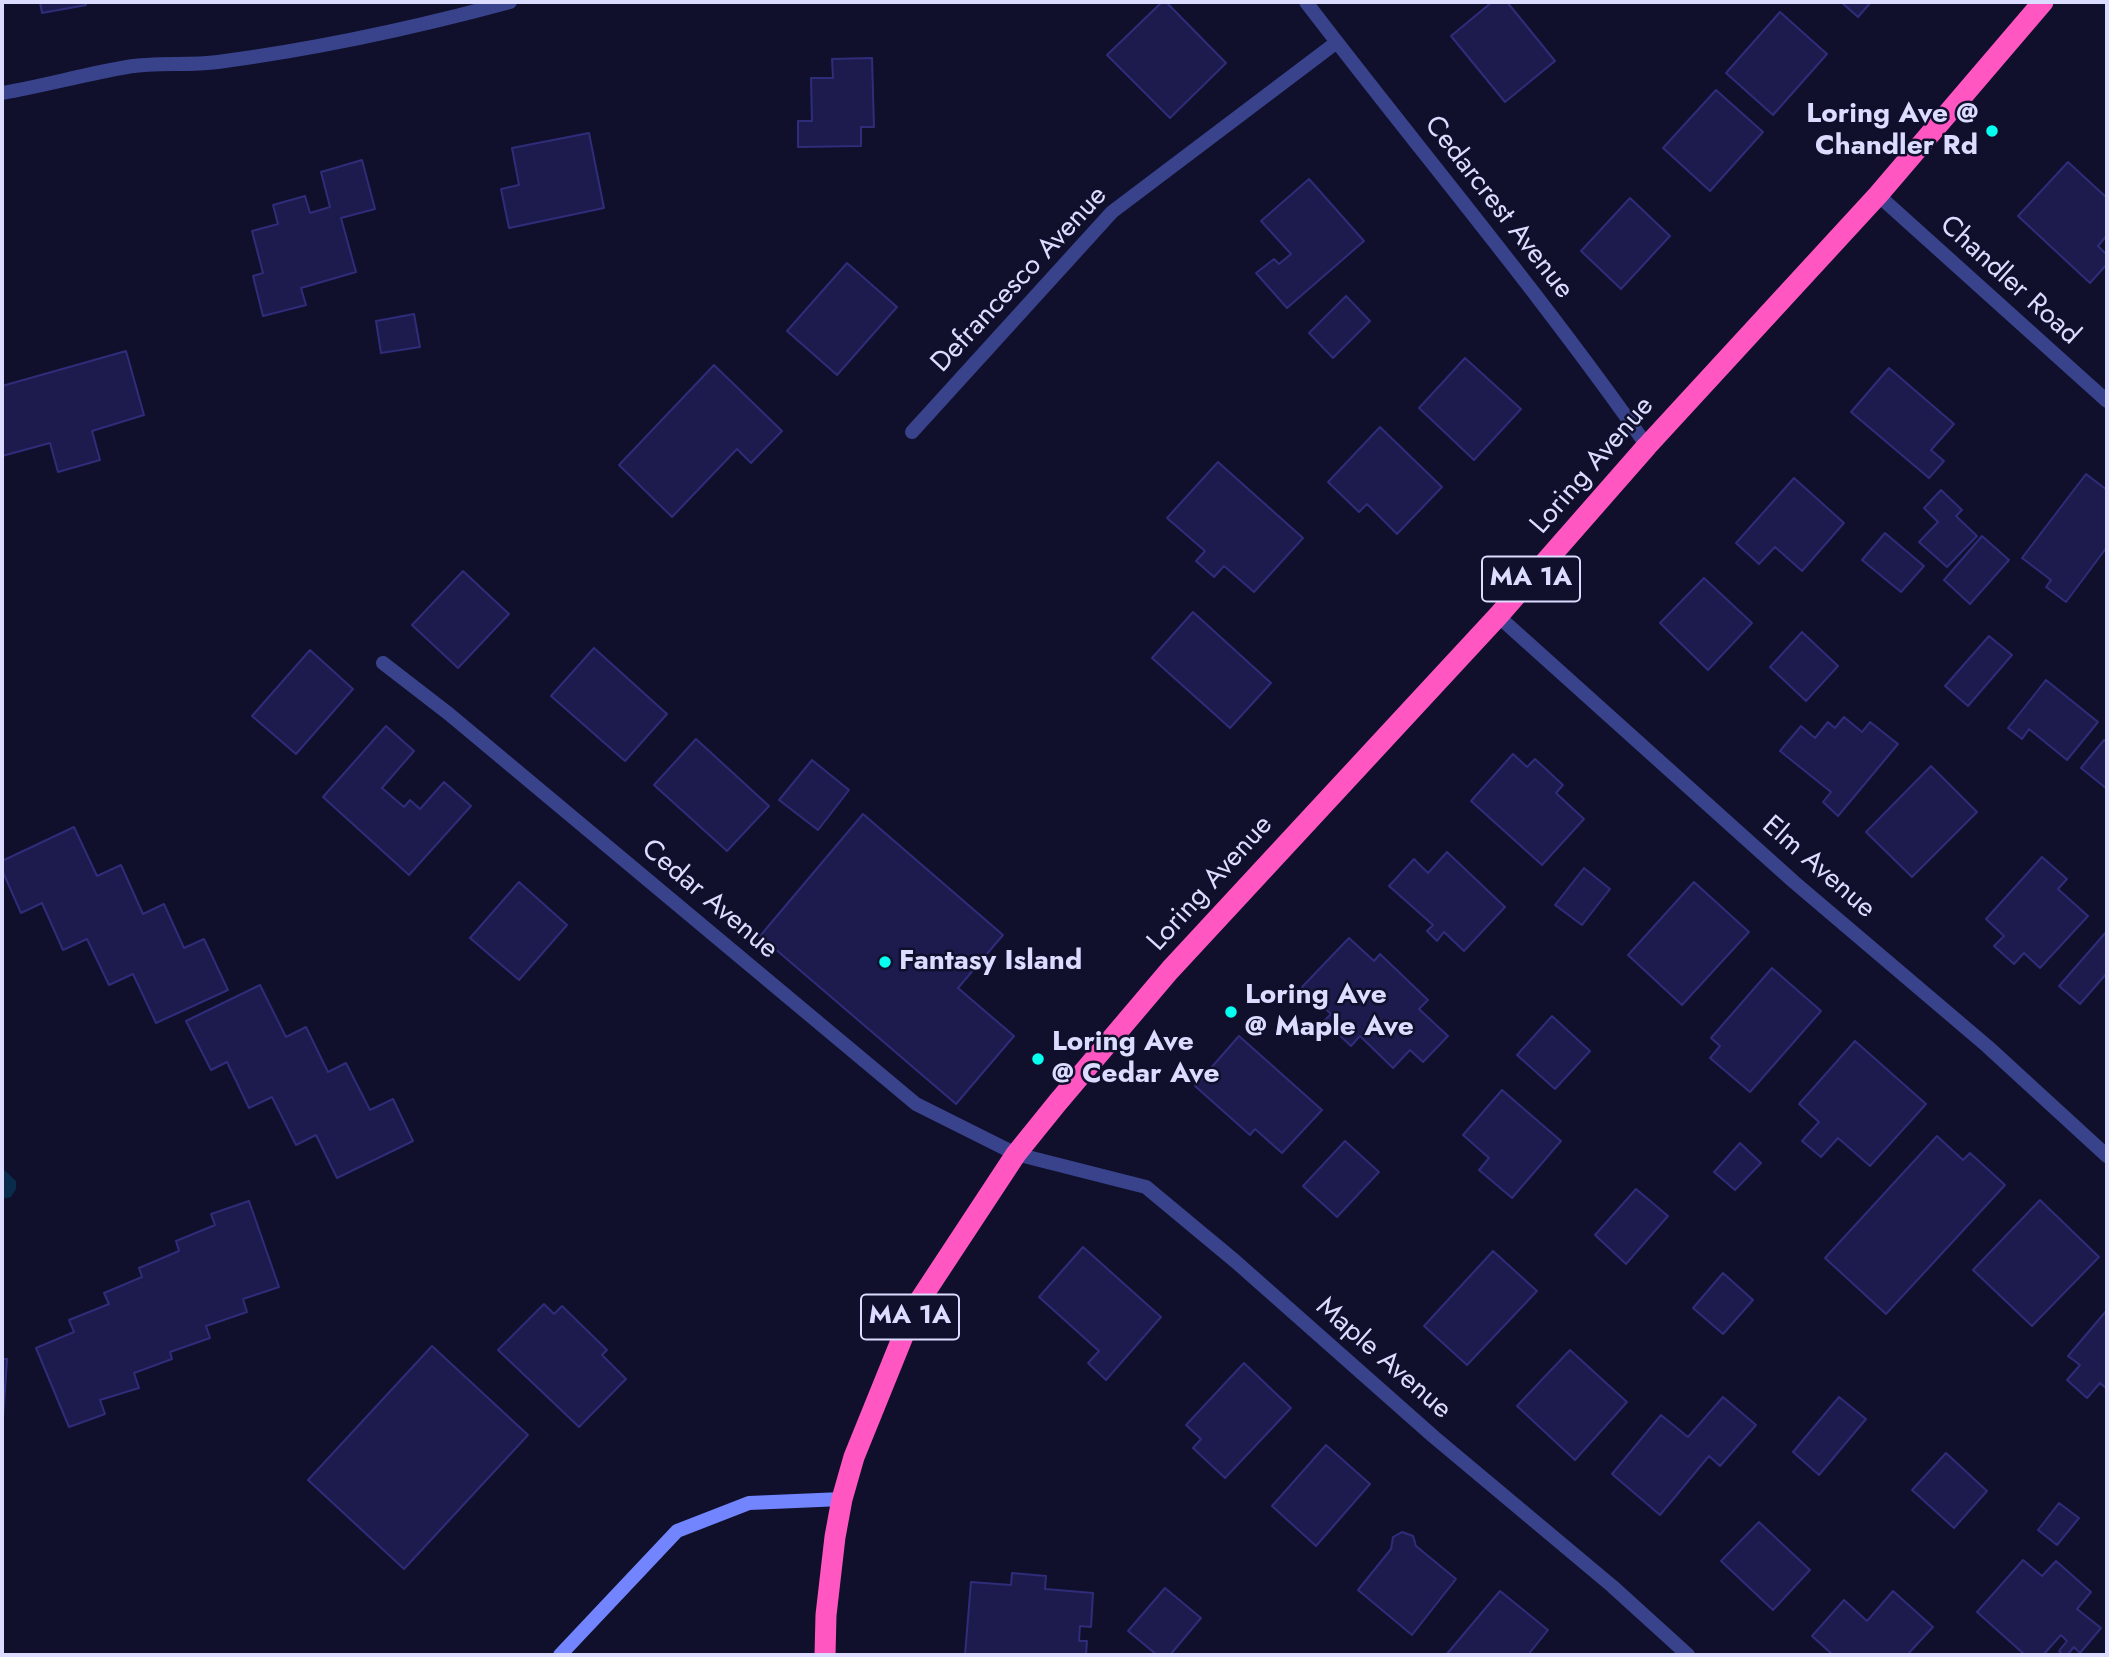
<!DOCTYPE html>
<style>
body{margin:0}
#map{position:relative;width:2109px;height:1657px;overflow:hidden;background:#10102c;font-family:Jost,sans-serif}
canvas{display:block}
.frame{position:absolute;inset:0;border:4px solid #dbdcff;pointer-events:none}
</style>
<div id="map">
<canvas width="2109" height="1657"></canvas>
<div class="frame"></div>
</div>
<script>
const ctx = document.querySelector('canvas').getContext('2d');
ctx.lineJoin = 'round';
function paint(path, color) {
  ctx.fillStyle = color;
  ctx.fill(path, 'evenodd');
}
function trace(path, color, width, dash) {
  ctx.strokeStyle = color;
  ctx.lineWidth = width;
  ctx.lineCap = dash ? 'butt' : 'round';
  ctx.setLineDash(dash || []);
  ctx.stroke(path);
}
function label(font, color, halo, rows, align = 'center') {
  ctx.font = font + ' Jost,sans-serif';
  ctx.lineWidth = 5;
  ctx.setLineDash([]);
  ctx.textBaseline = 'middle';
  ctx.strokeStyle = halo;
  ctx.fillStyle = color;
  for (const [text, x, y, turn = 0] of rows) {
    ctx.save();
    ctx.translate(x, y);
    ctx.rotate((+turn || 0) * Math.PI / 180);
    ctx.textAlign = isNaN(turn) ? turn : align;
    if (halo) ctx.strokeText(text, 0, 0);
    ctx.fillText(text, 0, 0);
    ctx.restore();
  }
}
paint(new Path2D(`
 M 2,1168 L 16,1181 L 16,1189 L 11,1197 L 2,1199 Z`), '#092c4c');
const building = new Path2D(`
 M 40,2 L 85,2 L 86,5 L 42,13 Z
 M 1162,2 L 1166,2 L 1226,63 L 1170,118 L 1107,55 Z
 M 1492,2 L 1507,2 L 1555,61 L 1505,102 L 1451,36 Z
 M 1841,2 L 1871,2 L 1858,17 Z
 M 1780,12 L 1827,54 L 1773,115 L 1726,73 Z
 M 872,58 L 874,127 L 861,127 L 861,146 L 798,147 L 798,121 L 812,121 L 811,78 L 833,78 L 832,59 Z
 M 1716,90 L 1763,132 L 1710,191 L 1663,148 Z
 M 589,133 L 604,208 L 509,228 L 501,189 L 519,185 L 512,148 Z
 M 362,160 L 375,209 L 341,218 L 356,272 L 301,288 L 306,305 L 263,316 L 253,276 L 263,273 L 252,231 L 278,224 L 273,205 L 305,196 L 310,213 L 330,207 L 321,172 Z
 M 2068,162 L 2107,198 L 2107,235 L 2098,246 L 2107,255 L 2107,264 L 2090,283 L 2018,216 Z
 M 1309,179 L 1364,241 L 1287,308 L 1256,273 L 1274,259 L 1279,264 L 1291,254 L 1261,221 Z
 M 1630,198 L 1670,236 L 1621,289 L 1581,251 Z
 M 847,263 L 897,307 L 837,375 L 787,331 Z
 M 1346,296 L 1370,321 L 1333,358 L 1309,333 Z
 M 414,314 L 420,347 L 381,353 L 376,321 Z
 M 126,351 L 144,415 L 92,431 L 100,460 L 58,472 L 50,443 L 2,456 L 2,386 Z
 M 1465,358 L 1521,409 L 1474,460 L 1419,408 Z
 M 714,365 L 782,431 L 751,463 L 737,449 L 672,517 L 619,465 Z
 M 1889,368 L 1954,424 L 1931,450 L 1944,461 L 1929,478 L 1851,412 Z
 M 1380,427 L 1442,487 L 1397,534 L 1367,504 L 1359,512 L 1328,482 Z
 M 1218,462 L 1303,538 L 1254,592 L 1224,566 L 1214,577 L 1196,561 L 1205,551 L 1167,518 Z
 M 2086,474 L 2107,490 L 2107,547 L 2066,602 L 2046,587 L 2051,580 L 2022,558 Z
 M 1794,478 L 1844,523 L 1802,571 L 1775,547 L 1759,564 L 1736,543 Z
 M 1941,490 L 1962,510 L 1956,516 L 1977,536 L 1947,567 L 1919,542 L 1938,522 L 1924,508 Z
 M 1885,533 L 1924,566 L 1901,592 L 1862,560 Z
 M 1982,536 L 2009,560 L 1970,604 L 1944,580 Z
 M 463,571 L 509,614 L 458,668 L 412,625 Z
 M 1704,578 L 1752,623 L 1708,670 L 1660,623 Z
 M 1193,612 L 1271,683 L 1230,728 L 1152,658 Z
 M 1802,632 L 1838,666 L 1806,701 L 1770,667 Z
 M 1989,636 L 2012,655 L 1968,706 L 1945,686 Z
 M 594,648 L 667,714 L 625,761 L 551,696 Z
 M 310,650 L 353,689 L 296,754 L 252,716 Z
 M 2046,680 L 2098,722 L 2067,760 L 2029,729 L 2022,739 L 2008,728 Z
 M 1844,717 L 1862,732 L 1870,722 L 1898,744 L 1838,816 L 1823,802 L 1831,792 L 1780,751 L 1801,726 L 1815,738 L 1828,722 L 1835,728 Z
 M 386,726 L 414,751 L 382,788 L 404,807 L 410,800 L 420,809 L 444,782 L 471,806 L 409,875 L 323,797 Z
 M 696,739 L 769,806 L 727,851 L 654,785 Z
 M 2104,740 L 2107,743 L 2107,789 L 2081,768 Z
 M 1513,754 L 1527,767 L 1535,759 L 1563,785 L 1556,793 L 1584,819 L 1542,865 L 1471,801 Z
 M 812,760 L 849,790 L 818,830 L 779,800 Z
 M 1931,766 L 1977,812 L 1912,877 L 1866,832 Z
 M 863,814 L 1003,935 L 958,988 L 1014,1036 L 956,1104 L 760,936 Z
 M 74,827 L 97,876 L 121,865 L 143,914 L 164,904 L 184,948 L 204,939 L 228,990 L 156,1023 L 133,974 L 109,985 L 87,939 L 63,950 L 42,903 L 21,913 L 2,870 L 2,861 Z
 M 1447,852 L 1505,907 L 1464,951 L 1444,932 L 1437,941 L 1427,931 L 1433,925 L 1389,886 L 1414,859 L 1428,873 Z
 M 2042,857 L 2067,879 L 2058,889 L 2088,916 L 2040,968 L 2024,953 L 2014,964 L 1994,946 L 2004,936 L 1986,919 Z
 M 1584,868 L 1610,889 L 1582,925 L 1555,905 Z
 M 519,882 L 567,925 L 519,980 L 470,938 Z
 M 1694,882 L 1749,932 L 1682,1005 L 1628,955 Z
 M 2107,931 L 2107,973 L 2080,1004 L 2059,986 Z
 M 1349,938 L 1374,961 L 1380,954 L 1428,1000 L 1419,1009 L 1448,1036 L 1423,1062 L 1410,1050 L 1393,1068 L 1360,1036 L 1351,1046 L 1324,1021 L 1331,1014 L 1302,987 Z
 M 1772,968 L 1821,1011 L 1750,1092 L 1710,1058 L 1720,1046 L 1711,1038 Z
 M 260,985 L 286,1037 L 306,1027 L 328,1072 L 346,1063 L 370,1110 L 393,1099 L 413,1141 L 337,1178 L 316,1135 L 296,1145 L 272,1097 L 249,1108 L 227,1062 L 211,1070 L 186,1021 Z
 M 1552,1016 L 1590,1051 L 1555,1089 L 1517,1055 Z
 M 1239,1036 L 1322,1110 L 1282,1153 L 1255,1129 L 1250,1135 L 1195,1086 Z
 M 1855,1041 L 1926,1104 L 1870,1166 L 1838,1138 L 1821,1157 L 1802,1141 L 1819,1122 L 1799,1104 Z
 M 1502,1090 L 1561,1141 L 1512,1198 L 1479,1170 L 1489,1158 L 1463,1135 Z
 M 1937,1136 L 1963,1160 L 1970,1153 L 2005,1185 L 1886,1314 L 1825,1258 Z
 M 1345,1141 L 1379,1172 L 1337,1217 L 1303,1186 Z
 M 1740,1143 L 1761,1163 L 1735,1190 L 1714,1172 Z
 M 1636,1189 L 1668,1216 L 1626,1264 L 1595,1235 Z
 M 2040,1200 L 2099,1257 L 2032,1326 L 1973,1270 Z
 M 249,1201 L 279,1287 L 243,1299 L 247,1312 L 206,1326 L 210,1338 L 170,1352 L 172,1359 L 134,1373 L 139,1388 L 100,1400 L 105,1414 L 69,1427 L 36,1348 L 74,1332 L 69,1320 L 109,1304 L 104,1293 L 142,1277 L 139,1268 L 179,1251 L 176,1241 L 215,1225 L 211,1214 Z
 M 1083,1247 L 1161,1317 L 1106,1380 L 1088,1363 L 1099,1351 L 1039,1297 Z
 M 1493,1251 L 1537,1291 L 1467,1365 L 1424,1326 Z
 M 1723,1273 L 1753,1300 L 1723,1334 L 1693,1308 Z
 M 544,1304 L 554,1314 L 562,1306 L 607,1350 L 602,1355 L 626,1379 L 579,1427 L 498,1350 Z
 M 2107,1310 L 2107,1389 L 2100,1383 L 2087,1398 L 2067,1380 L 2080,1365 L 2068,1356 Z
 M 432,1346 L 528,1435 L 404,1569 L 308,1480 Z
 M 1570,1350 L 1627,1402 L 1575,1460 L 1517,1406 Z
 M 2,1359 L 7,1359 L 2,1433 Z
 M 1244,1363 L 1291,1408 L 1225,1478 L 1193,1448 L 1201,1439 L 1186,1425 Z
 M 1723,1397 L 1756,1425 L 1720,1466 L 1709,1456 L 1660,1515 L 1612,1474 L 1661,1415 L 1688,1437 Z
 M 1839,1397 L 1866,1419 L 1819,1475 L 1793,1452 Z
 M 1326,1445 L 1370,1484 L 1316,1546 L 1272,1506 Z
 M 1946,1453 L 1987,1491 L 1954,1528 L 1912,1490 Z
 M 2059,1503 L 2079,1518 L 2057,1545 L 2038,1530 Z
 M 1759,1522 L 1810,1570 L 1773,1610 L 1721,1561 Z
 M 1402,1532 L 1413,1536 L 1416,1546 L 1456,1579 L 1412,1635 L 1358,1590 L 1391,1549 L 1393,1537 Z
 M 2023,1560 L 2042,1576 L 2056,1561 L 2091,1592 L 2077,1609 L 2101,1628 L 2080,1653 L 2074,1647 L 2067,1655 L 2063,1655 L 2059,1651 L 2067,1641 L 2061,1635 L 2043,1655 L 2025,1655 L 1977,1612 Z
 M 1012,1573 L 1046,1576 L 1045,1589 L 1093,1593 L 1091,1627 L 1080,1626 L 1079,1641 L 1087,1641 L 1086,1655 L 965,1655 L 971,1582 L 1011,1585 Z
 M 1165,1588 L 1201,1618 L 1170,1655 L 1157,1655 L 1128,1631 Z
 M 1500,1591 L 1548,1630 L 1528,1655 L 1446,1655 Z
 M 1893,1591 L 1933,1627 L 1907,1655 L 1833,1655 L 1812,1636 L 1844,1600 L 1867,1621 Z`);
paint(building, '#1d1b4d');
trace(building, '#2f2c7a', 2);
trace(new Path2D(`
 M 1306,2 C 1419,150 1540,293 1647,446
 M 2,93 C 44,86 85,74 127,67 C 157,62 188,66 218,62 C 316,49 414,28 510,2
 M 1878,195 L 2107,401
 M 912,432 L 1112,212 L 1337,42
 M 1498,616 L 1794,882 L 1987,1046 L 2107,1156
 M 383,663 L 449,714 L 916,1104 L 1016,1154 L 1146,1187 L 1235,1261 L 1434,1437 L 1612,1586 L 1688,1655`), '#39438c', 14);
trace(new Path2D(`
 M 560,1655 L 677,1531 L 749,1503 L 842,1499`), '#7285ff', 14);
trace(new Path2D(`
 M 825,1655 L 826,1615 L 835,1537 L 842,1499 L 854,1457 L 914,1309 L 1016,1154 L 1058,1102 L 1170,970 L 1498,616 L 1647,446 L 1878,195 L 2043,2`), '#ff56c2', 21);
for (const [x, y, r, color] of [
 [1992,131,7,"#07fff0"],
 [885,962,7,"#07fff0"],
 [1231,1012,7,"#07fff0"],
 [1038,1059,7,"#07fff0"]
]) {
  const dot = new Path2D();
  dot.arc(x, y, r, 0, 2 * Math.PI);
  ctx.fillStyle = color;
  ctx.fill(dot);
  trace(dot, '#10102c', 2.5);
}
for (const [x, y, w] of [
 [1531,579,98],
 [910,1317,98]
]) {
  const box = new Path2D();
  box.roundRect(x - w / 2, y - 22.5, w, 45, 5);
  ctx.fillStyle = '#10102c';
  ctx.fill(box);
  trace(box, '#dbdcff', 2);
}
label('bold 26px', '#dbdcff', null, [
 ["MA 1A",1531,579],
 ["MA 1A",910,1317]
]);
label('bold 28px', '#dbdcff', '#10102c', [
 ["Loring Ave @",1978,115,"right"],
 ["Chandler Rd",1978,147,"right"],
 ["Fantasy Island",899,962],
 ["Loring Ave",1245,996],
 ["@ Maple Ave",1245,1028],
 ["Loring Ave",1052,1043],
 ["@ Cedar Ave",1052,1075]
], 'left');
label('28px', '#dbdcff', '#10102c', [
 ["Cedarcrest Avenue",1498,208,52],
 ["Defrancesco Avenue",1020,280,-47],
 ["Chandler Road",2009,281,42],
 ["Loring Avenue",1593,466,-49],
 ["Elm Avenue",1818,868,41],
 ["Loring Avenue",1211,884,-48],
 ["Cedar Avenue",709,900,40],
 ["Maple Avenue",1383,1359,41]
]);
</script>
